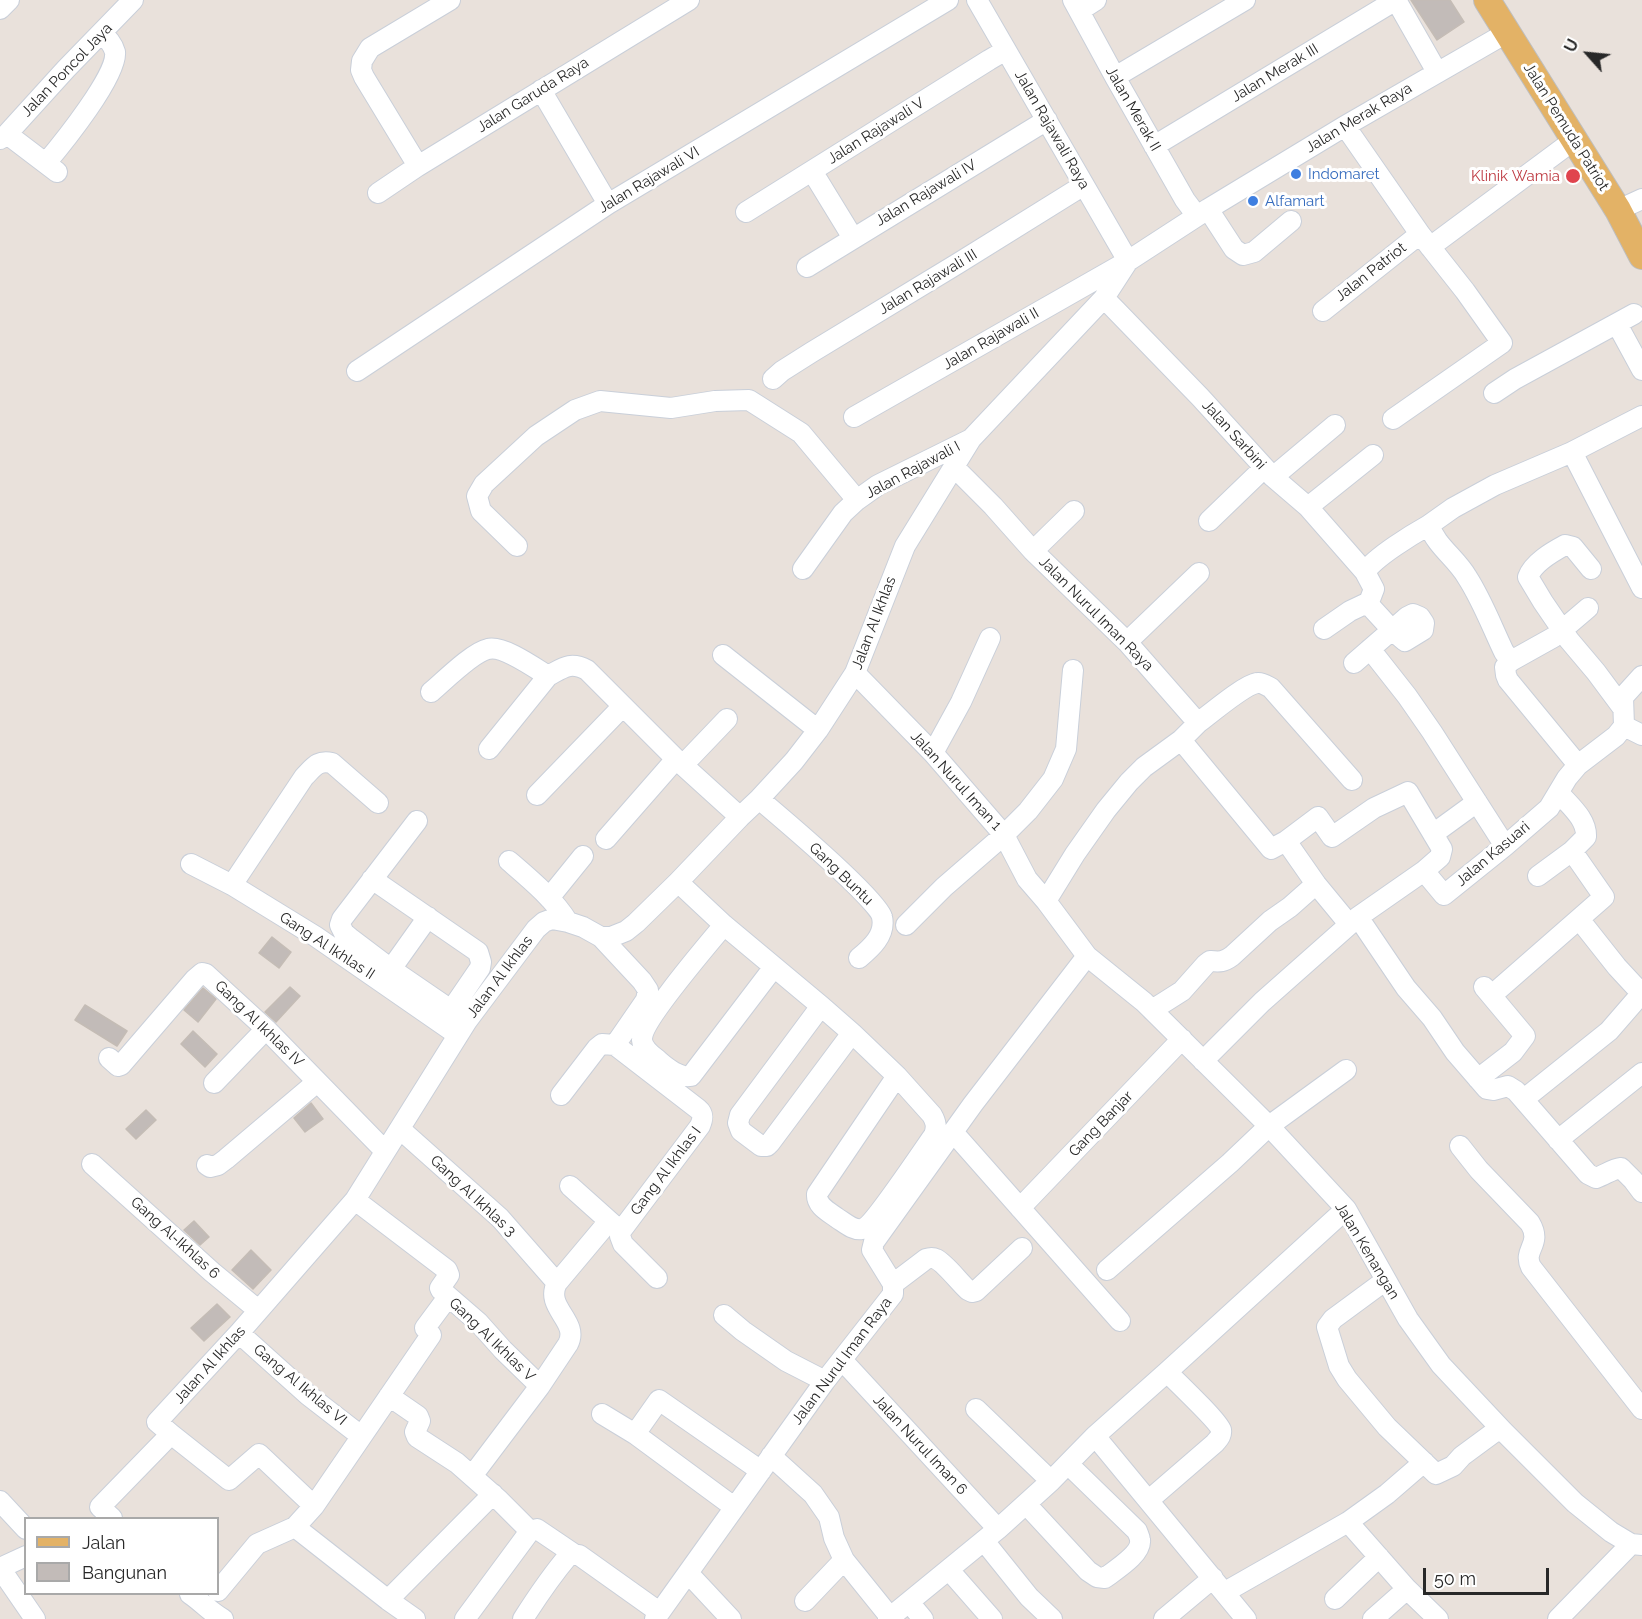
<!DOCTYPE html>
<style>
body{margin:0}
#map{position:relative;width:1642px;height:1619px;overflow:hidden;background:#e9e1db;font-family:Raleway,sans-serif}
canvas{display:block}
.legend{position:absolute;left:24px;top:1517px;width:195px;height:78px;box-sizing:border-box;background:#fff;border:2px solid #a9a9a9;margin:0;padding:8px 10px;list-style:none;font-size:18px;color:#282828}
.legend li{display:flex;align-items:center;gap:12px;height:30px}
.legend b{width:30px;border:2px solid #a9a9a9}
.north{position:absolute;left:1558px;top:24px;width:60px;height:60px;-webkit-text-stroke:4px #fff;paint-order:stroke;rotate:297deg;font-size:16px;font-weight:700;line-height:24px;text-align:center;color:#282828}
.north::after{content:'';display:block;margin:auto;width:21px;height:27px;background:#282828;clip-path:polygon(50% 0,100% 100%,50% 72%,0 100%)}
.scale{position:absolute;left:1423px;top:1568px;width:126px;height:27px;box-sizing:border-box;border:3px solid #282828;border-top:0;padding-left:8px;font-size:18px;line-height:21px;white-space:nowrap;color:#282828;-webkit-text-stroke:4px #fff;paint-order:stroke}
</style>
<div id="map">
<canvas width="1642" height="1619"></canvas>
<ul class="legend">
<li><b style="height:8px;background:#e3b266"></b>Jalan</li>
<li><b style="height:16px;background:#c2bbb8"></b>Bangunan</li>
</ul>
<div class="north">U</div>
<div class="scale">50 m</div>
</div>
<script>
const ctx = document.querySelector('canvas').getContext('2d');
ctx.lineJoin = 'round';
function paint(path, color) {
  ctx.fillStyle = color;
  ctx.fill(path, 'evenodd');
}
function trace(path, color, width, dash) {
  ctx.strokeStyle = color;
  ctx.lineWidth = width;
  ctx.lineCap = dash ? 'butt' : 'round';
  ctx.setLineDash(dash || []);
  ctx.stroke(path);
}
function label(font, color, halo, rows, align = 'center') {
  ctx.font = font + ' Raleway,sans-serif';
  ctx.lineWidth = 6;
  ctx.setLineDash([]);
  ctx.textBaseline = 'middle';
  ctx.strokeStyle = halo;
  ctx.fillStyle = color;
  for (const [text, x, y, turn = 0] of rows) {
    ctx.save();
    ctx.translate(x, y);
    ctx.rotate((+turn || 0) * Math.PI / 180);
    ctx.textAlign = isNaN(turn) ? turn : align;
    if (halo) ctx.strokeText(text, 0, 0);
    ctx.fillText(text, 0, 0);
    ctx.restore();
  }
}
const building = new Path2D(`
 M 1411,0 L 1450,0 L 1464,22 L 1437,40 Z
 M 272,937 L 291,952 L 279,968 L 259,953 Z
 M 290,987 L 300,996 L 276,1022 L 265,1012 Z
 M 203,988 L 216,999 L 198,1022 L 184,1010 Z
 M 85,1005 L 127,1031 L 117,1046 L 75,1020 Z
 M 193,1031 L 217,1054 L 205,1067 L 181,1044 Z
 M 311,1103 L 323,1119 L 305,1132 L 294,1118 Z
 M 146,1110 L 156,1120 L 136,1139 L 126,1129 Z
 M 194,1221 L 209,1237 L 200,1245 L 184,1230 Z
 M 251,1250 L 271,1270 L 253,1289 L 232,1270 Z
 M 217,1304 L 230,1317 L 204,1341 L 191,1328 Z`);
paint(building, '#c2bbb8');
trace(building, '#c4bcb5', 1.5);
const minor = new Path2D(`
 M 1073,0 L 1115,77 L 1185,200 L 1197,216
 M 1396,0 L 1437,72
 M 0,9 L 9,0
 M 1079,11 L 1096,0
 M 1115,77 L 1245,0
 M 541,90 L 608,204
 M 1345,126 L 1420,234 L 1465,291 L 1502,343 L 1393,419
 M 7,134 L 57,172
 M 0,139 L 7,134 L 66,69 L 133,0
 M 1154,146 L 1396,0
 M 46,163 C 62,144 118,75 115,52 C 113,44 107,38 102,33
 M 418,166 L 364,77 L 361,70 L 362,61 L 370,48 L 450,0
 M 812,171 L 853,238
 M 378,193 L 418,166 L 689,0
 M 1208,209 L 1234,249 L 1243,255 L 1254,252 L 1291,221
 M 1618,210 L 1642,199
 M 746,212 L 989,60 L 1006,50
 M 1430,247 L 1574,140
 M 807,267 L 1047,120
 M 1104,298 L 1200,397 L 1273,477 L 1308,507 L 1365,572
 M 1323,311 L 1420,234
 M 1617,324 L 1642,370
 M 357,371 L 608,204 L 948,0
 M 773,379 L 782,371 L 812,352 L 957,264 L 1084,185
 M 1494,393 L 1515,379 L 1634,314
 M 854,417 L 1128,261 L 977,0
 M 1572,452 L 1642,588
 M 954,467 L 993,506 L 1033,551 L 1127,642 L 1198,723 L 1181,740 L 1144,767 L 1129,782 L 1106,810 L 1075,854 L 1046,901
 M 1273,477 L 1335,425
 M 1308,507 L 1373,455
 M 1209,521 L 1264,468
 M 517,546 L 481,511 L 477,496 L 484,484 L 536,436 L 575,410 L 600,401 L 671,408 L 715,401 L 749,400 L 801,433 L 857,500
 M 1033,551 L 1074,511
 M 803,569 L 843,513 L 857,500 L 878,485 L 971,439 L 1104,298 L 1128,261 L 1208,209 L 1345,126 L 1508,32
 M 1591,569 L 1573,547 L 1565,545 C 1552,552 1533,563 1528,577 L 1543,602 L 1569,640 L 1596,672 L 1622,707
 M 1324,629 L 1350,611 L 1369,602
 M 1127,642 L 1199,573
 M 1370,649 L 1407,696 L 1432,732 L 1505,846
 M 723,655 L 818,730
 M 1511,661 L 1554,637 L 1588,608
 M 1354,663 L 1407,617 L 1413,614 L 1420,617 L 1424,623 L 1423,630 L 1405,641 L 1392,630 L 1370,606 L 1369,602 L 1374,589 L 1365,572 C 1375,557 1413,534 1429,525
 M 855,673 L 933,753 L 1004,835 L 1027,879 L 1046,901 L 1087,956 L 1144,1002 L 1269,1126 L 1346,1209 L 1408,1319 L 1441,1365 L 1503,1431 L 1575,1503 L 1611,1532 L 1631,1544 L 1642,1545
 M 431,692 C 444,681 473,652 488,649 C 503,645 535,668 548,676 C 563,668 570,661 587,670 L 676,759 L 740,817
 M 1198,723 C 1210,714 1244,685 1257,683 C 1262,682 1267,686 1271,688 L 1352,780
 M 1624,726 L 1642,735
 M 1181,740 L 1271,849 L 1286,841 L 1318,817 L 1332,837 L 1374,808 L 1408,792 L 1442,849 L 1440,857 L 1424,871
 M 489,749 L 548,676
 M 933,753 L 961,702 L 990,638
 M 683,765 L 727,719
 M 1578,765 L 1508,680 L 1506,675 L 1505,667 L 1511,661 L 1504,652 C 1492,627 1482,600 1467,577 C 1456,558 1436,546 1429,525 L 1453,508 L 1495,485 L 1572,452 L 1642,416
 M 537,795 L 623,706
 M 759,799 C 778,815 879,900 882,917 C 886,935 871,948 859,958
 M 417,821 L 342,919 L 340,925 L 344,933 L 350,938 L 391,969 L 467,1021
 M 1433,834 L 1477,802
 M 606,839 L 676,759
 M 1286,841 L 1316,884 L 1349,924
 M 509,861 C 531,880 553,898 568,922
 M 191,864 L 232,885 L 315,936 L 458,1035
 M 1538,876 L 1572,851 L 1586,837 C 1587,819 1570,806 1559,793
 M 372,879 L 478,952 L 481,962 L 480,968 L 452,1009
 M 678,882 L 724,925 L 821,1006 L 852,1033 L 897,1076 L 932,1115 C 936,1122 937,1127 934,1135 C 924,1149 873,1226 862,1229 C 853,1231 844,1222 837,1218 C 829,1212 816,1206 817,1194 L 897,1076
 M 232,885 L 304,777 C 314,767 317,760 332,763 L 378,803
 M 549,898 L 583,856
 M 1358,917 L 1406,988 L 1432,1018 L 1455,1052 L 1487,1089 L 1493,1090 L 1508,1086 L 1516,1091 L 1588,1174 L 1596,1178 C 1605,1175 1612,1169 1621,1168 L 1633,1180 L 1642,1192
 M 1579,919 L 1617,967 L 1642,994
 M 724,925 C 709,943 641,1022 642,1040 C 643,1050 652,1055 659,1061 C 667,1068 679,1078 691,1076 L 774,967
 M 906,925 L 944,887 L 1004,835 L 1028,811 L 1053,779 L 1066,749 L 1073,670
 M 601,937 L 642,981 L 648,990 L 646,1000 L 615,1045
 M 391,969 L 428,917
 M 1492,995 L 1604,897 L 1572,851
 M 821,1006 L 740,1115 L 738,1123 L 741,1131 L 761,1146 L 767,1146 L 770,1143 L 852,1033
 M 1152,1010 L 1182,991 L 1206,964 L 1210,961 C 1220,962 1224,962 1232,956 L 1270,921 L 1290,907 L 1316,884
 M 615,1045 L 698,1109 C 704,1114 703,1119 700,1126 L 621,1231 L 620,1236 L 623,1244 L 657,1278
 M 109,1058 L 118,1066 L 121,1065 L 195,979 L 202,973 L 206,974 L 266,1029 L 385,1151
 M 1203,1061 L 1262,1002 L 1358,917 L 1424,871 L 1444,895 L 1505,846 L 1549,808 L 1567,778 L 1578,765 L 1616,736 L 1624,726 L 1623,697 L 1642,676
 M 1478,1079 L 1513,1052 L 1525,1036 L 1484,987
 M 214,1083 L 266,1029
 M 561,1095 L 597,1048 L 602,1044 L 615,1045
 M 1524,1099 L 1609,1031 L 1641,994
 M 400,1129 L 500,1218 L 557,1283 C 544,1308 580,1321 568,1344 L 540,1386 L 472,1476
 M 953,1132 L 1120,1321
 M 1558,1140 L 1642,1073
 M 1460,1146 L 1479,1170 L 1530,1223 C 1543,1245 1522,1249 1531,1267 L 1642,1409
 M 92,1164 L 212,1272 L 258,1310
 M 207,1165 L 210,1167 L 218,1165 L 226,1159 L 317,1082
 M 570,1186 L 617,1228
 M 355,1200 L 447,1270 L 449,1275 L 440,1288 L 441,1290 L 478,1322 L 503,1350 L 540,1386
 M 1020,1208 L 1182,1039
 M 1107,1270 L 1230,1163 L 1269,1126 L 1346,1070
 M 1386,1280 L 1333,1319 L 1327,1327 L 1339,1366 L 1347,1379 L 1387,1427 L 1436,1474 L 1453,1466 L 1462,1456 L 1500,1428
 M 557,1283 L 609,1221
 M 893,1284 L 926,1259 C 929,1258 932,1257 936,1259 C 945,1263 959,1282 968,1290 L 972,1292 L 976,1291 L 1022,1248
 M 724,1315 L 743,1331 L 786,1361 L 825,1381
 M 239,1333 L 308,1395 L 361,1436
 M 842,1360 L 998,1529
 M 389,1396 L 418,1416 L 420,1421 L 415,1432 L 417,1437 L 457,1463 L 499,1500 L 530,1531
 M 976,1409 L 1051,1481
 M 602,1414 L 635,1434 L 734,1507
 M 171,1434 L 229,1480 L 259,1454 L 314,1506
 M 635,1434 L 659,1400 L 761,1471
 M 1095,1436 L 1246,1619
 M 771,1456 L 813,1494 L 829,1517 L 834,1538 L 844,1560 L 890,1617
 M 1149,1500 L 1215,1443 C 1218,1439 1222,1436 1221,1430 C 1219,1422 1176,1381 1167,1372
 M 0,1501 L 26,1529
 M 1026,1504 L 1088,1571 L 1097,1577 L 1105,1578 C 1115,1570 1142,1554 1140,1540 C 1140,1537 1138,1534 1137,1531 L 1068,1464
 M 112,1518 L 100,1507 L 171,1434 L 157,1422 L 239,1333 L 355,1200 L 467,1021 L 536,929 L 544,922 L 552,919 L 568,922 L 583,927 L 601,937 L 611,937 L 626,931 L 636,923 L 678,882 L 740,817 L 759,799 L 794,761 L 818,730 L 855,673 L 905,546 L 971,439
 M 1348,1522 L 1387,1494 L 1424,1462
 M 295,1527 L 388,1600 L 415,1619
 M 984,1541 L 1029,1597 L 1052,1619
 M 0,1568 L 35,1619
 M 0,1568 L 26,1556
 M 949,1570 L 992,1619
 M 688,1573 L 731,1619
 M 218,1591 L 257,1544 L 295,1527 L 314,1506 L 431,1335 L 425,1328 L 448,1297
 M 1225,1592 L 1348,1522 L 1407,1589 L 1438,1619
 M 190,1594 C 202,1602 210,1612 223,1619
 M 1335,1599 L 1379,1557
 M 388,1600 L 493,1494
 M 805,1601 L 844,1560
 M 909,1602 L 923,1619
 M 465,1619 L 530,1531 L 537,1529 L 574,1554
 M 523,1619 C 537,1597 552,1575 569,1555 L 579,1555 L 659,1612
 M 655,1619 L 825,1381 L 893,1294 L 893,1284 L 872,1250 L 874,1242 L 973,1104 L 1087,956
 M 888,1619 L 998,1529 L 1051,1481 L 1095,1436 L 1167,1372 L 1346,1209
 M 1164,1619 L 1213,1578
 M 1373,1619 L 1407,1589
 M 1558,1619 L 1631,1544`);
const major = new Path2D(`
 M 1487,0 L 1618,210 L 1642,256`);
trace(minor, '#c9cfd9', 22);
trace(major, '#bebebe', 28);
trace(minor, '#fff', 20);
trace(major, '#e3b266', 26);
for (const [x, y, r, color] of [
 [1296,174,6,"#3f7fe0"],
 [1573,176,8,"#e0444e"],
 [1253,201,6,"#3f7fe0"]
]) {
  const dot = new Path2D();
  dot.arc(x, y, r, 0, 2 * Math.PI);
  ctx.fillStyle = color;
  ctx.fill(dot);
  trace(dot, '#fff', 2);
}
label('15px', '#282828', '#fff', [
 ["Jalan Poncol Jaya",67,70,-46],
 ["Jalan Merak III",1275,73,-31],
 ["Jalan Garuda Raya",533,95,-32],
 ["Jalan Merak II",1133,109,60],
 ["Jalan Merak Raya",1359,118,-31],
 ["Jalan Pemuda Patriot",1566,127,58],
 ["Jalan Rajawali Raya",1052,130,60],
 ["Jalan Rajawali V",876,131,-32],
 ["Jalan Rajawali VI",649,180,-31],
 ["Jalan Rajawali IV",926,193,-31],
 ["Jalan Patriot",1371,272,-38],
 ["Jalan Rajawali III",928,282,-31],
 ["Jalan Rajawali II",991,339,-30],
 ["Jalan Sarbini",1234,435,48],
 ["Jalan Rajawali I",913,470,-28],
 ["Jalan Nurul Iman Raya",1096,614,45],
 ["Jalan Al Ikhlas",874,623,-69],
 ["Jalan Nurul Iman 1",956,781,48],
 ["Jalan Kasuari",1493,854,-40],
 ["Gang Buntu",841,874,44],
 ["Gang Al Ikhlas II",327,946,33],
 ["Jalan Al Ikhlas",500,977,-53],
 ["Gang Al Ikhlas IV",259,1024,44],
 ["Gang Banjar",1101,1124,-46],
 ["Gang Al Ikhlas I",666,1171,-53],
 ["Gang Al Ikhlas 3",473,1196,43],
 ["Gang Al-Ikhlas 6",175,1238,42],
 ["Jalan Kenangan",1367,1251,59],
 ["Gang Al Ikhlas V",492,1340,44],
 ["Jalan Nurul Iman Raya",842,1361,-53],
 ["Jalan Al Ikhlas",210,1365,-48],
 ["Gang Al Ikhlas VI",300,1385,40],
 ["Jalan Nurul Iman 6",920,1445,47]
]);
label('15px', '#366cbe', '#fff', [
 ["Indomaret",1308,174],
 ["Alfamart",1265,201]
], 'left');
label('15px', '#be3a42', '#fff', [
 ["Klinik Wamia",1560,176]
], 'right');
</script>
